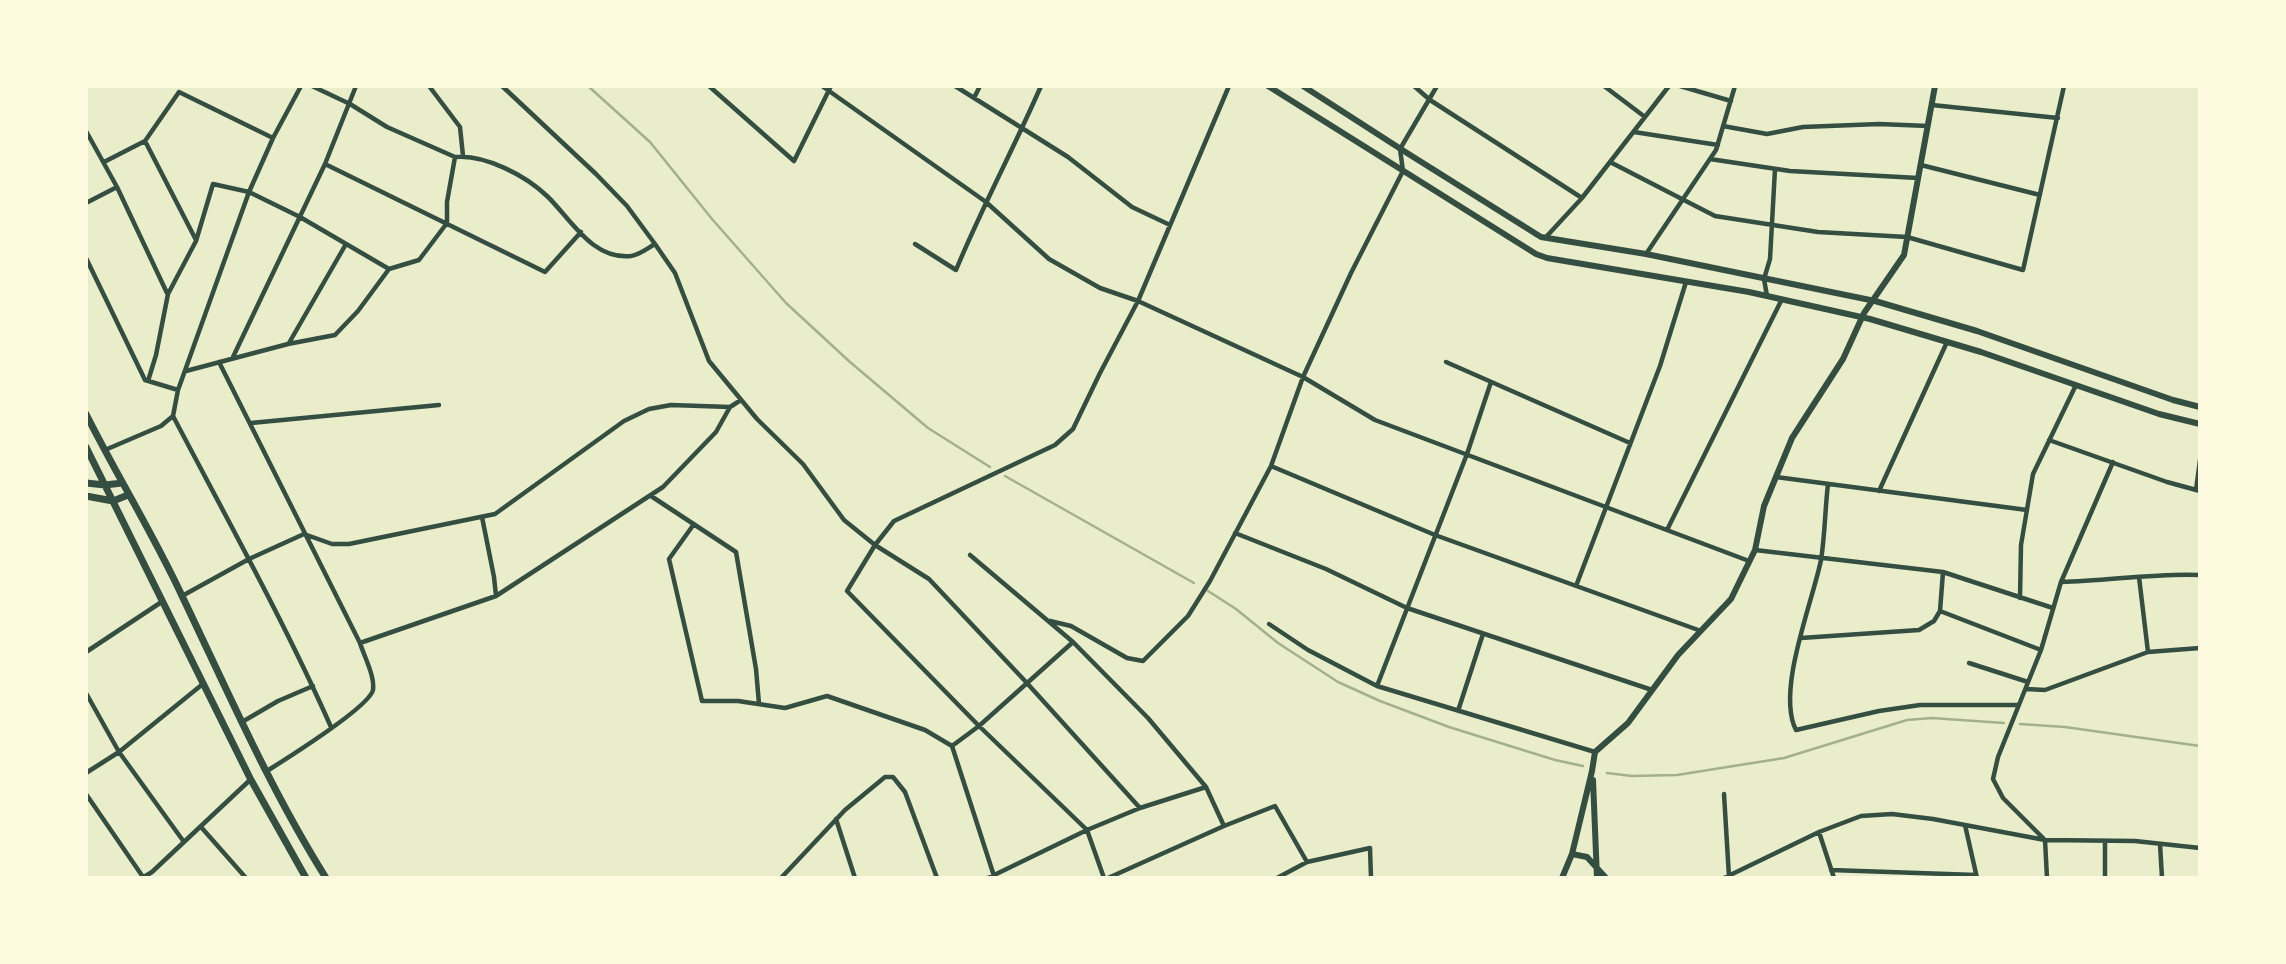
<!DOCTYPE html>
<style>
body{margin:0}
#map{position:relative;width:2286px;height:964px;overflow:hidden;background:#e9edc9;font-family:Manrope,sans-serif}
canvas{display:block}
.frame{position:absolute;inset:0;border:88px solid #fefae0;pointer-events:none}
</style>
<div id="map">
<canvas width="2286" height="964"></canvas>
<div class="frame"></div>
</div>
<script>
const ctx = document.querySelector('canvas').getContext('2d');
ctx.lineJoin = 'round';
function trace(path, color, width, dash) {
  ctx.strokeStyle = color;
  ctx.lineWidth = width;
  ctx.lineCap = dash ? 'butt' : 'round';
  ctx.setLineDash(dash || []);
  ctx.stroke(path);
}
trace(new Path2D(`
 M 588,86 L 650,142 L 712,219 L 786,303 L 850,362 L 928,428 L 990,467
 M 1005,476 L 1194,583
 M 1208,591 L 1236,609 L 1278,643 L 1338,682 L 1380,701 L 1449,727 L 1555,760 L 1583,766
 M 2020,724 L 2065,727 L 2200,746
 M 1607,773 L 1632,776 L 1677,775 L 1784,758 L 1907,720 L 1932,718 L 2004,723`), '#a3b18a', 2.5);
trace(new Path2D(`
 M 312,86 L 350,104 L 387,127 L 455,157 C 485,154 526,176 547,196 C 571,219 592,260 631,256 C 639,255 648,248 655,244 L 675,273 L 709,361 L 757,419 L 803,464 L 844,520 L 875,545 L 929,579 L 1026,682 L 1140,808
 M 429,86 L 460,127 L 463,156
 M 502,86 L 596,174 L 627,206 L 655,244
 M 709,86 L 794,161 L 831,86
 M 822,86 L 986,202 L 1049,259 L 1100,288 L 1138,301 L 1303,377 L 1375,420 L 1749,561
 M 955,86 L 1068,157 L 1132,207 L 1170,225
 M 1414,86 L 1430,100 L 1582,198
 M 1604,86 L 1645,117
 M 1680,86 L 1731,101
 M 974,98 L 980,86
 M 1932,105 L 2058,118
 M 1723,126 L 1767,134 L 1803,127 L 1879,124 L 1928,126
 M 86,131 L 117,187 L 167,293
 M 1634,132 L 1718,145
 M 145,141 L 196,240
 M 1710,159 L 1790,171 L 1918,178
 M 104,162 L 145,141 L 179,92 L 273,138
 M 1610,162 L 1715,216 L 1818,232 L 1907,237 L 2023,270 L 2064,86
 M 325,164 L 545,272 L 581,232
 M 1921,165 L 2040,195
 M 86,203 L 117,187
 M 1546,237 L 1582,198 L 1669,86
 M 915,244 L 956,270 C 982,207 1014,148 1041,86
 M 1646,254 L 1716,150 L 1735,86
 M 86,258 L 145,380 L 178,390
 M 1767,296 L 1764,279 L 1770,259 L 1775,169
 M 289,343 L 346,244
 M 233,357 L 325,164 L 356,86
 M 219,362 L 360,643 C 364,656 375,676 373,690 C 369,707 286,759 267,771
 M 1446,362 L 1630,443
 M 186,371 L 288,344 L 335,335 L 358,311 L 389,269 L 419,260 L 447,223 L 447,202 L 455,157
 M 148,381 L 156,355 L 168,294 L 196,241 L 213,184 L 249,192 L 300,217 L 389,269
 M 173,416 C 227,519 284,621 331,727
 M 251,423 L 439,405
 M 2049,440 L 2167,482 L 2200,491
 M 105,450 L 161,426 L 173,416 L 178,390 L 249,192 L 273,138 L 301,86
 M 1271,466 L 1435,535 L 1701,631
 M 1776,477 L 2027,510
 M 1828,484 C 1825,509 1825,535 1821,560 C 1812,604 1776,691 1796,730 L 1879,711 L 1920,705 L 2019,705
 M 2196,490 L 2200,460
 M 1879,491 L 1947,342
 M 651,496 L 736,552 L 756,669 L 759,704
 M 482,517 L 494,577 L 496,596
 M 694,524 L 669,559 L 702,701 L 738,701 L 785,708 L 827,696 L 925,730 L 952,746 L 994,876
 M 1667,530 L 1782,299
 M 1235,533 L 1326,569 L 1407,608 L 1652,690
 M 1755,550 L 1943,572 L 2053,608
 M 970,555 L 1073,642 L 1148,718 L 1206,787 L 1224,826
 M 1943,572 L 1940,611 L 2041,650
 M 2139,577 L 2148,652
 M 2061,582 C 2108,581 2154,573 2200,575
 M 1576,586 L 1660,366 L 1686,282
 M 182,596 L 249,559 L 304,534 L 332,544 L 349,544 L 495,514 L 624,421 L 649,409 L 671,405 L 730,407 L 741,400
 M 2020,598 L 2021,545 L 2033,474 L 2076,385
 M 1050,621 L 1071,626 L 1127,658 L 1143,661 L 1188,616 L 1210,581 L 1271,466 L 1303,377 L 1351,273 L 1403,171 L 1400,149 L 1437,86
 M 1269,624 L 1308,650 L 1377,686 L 1595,752
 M 1801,638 L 1919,630 L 1934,621 L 1940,611
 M 360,643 L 496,596 L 663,487 L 716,432 L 730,407
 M 86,652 L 163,601
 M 1969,663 L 2028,682
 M 1377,686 L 1467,454 L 1491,382
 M 2026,689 L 2045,690 L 2148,652 L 2200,648
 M 86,693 L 119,752 L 184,842
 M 1458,711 L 1483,634
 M 242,722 L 278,701 L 313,686
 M 952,746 L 979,726 L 1073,642
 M 86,773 L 119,752 L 204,683
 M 86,794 L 143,877
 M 1724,794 L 1729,877
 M 836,819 L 855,878
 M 1965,825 L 1977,878
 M 201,827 L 246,878
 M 1819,832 L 1834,878
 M 2105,841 L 2105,878
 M 2160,844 L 2162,878
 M 1831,870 L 1976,875
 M 142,878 L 152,872 L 250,780
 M 781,878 L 845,810 L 885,777 L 893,777 L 905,792 L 937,878
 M 988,878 L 1087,830 L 1140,808 L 1206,787
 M 1104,878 L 1087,830 L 979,726 L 847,591 L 875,545 L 894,521 L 1055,445 L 1073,429 L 1100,373 L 1138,301 L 1229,86
 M 1108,878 L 1224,826 L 1275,806 L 1307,862
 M 1277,878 L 1307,862 L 1370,848 L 1371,878
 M 1724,878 L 1819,832 L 1861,816 L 1892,814 L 1933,819 L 2045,840 L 2135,841 L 2200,848
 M 2047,878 L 2045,840 L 2003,798 L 1993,779 L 1998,757 L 2041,650 L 2061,582 L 2113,462`), '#344e41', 4.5);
trace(new Path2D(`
 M 1593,780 L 1597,878
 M 1572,854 L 1592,771 L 1595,752 L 1628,723 L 1678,655 L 1731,599 L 1755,550 L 1764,506 L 1792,438 L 1843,359 L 1864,313 L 1904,255 L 1935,86
 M 1562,878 L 1572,854 L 1587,857 L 1606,878`), '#344e41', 6);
trace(new Path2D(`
 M 1268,86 L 1536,254 L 1547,258 L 1749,292 L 1870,319 L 1981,352 L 2159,414 L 2200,424
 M 1303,86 L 1407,153 L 1541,237 L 1646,254 L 1875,301 L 1977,331 L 2173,400 L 2200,407`), '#344e41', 6);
trace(new Path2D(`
 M 86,414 C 117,476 154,535 183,598 C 228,692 270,789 326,878
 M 86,447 L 251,780 L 306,878
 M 86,483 L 105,485 L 122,483
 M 86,496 L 113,501 L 128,495`), '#344e41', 7);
</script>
